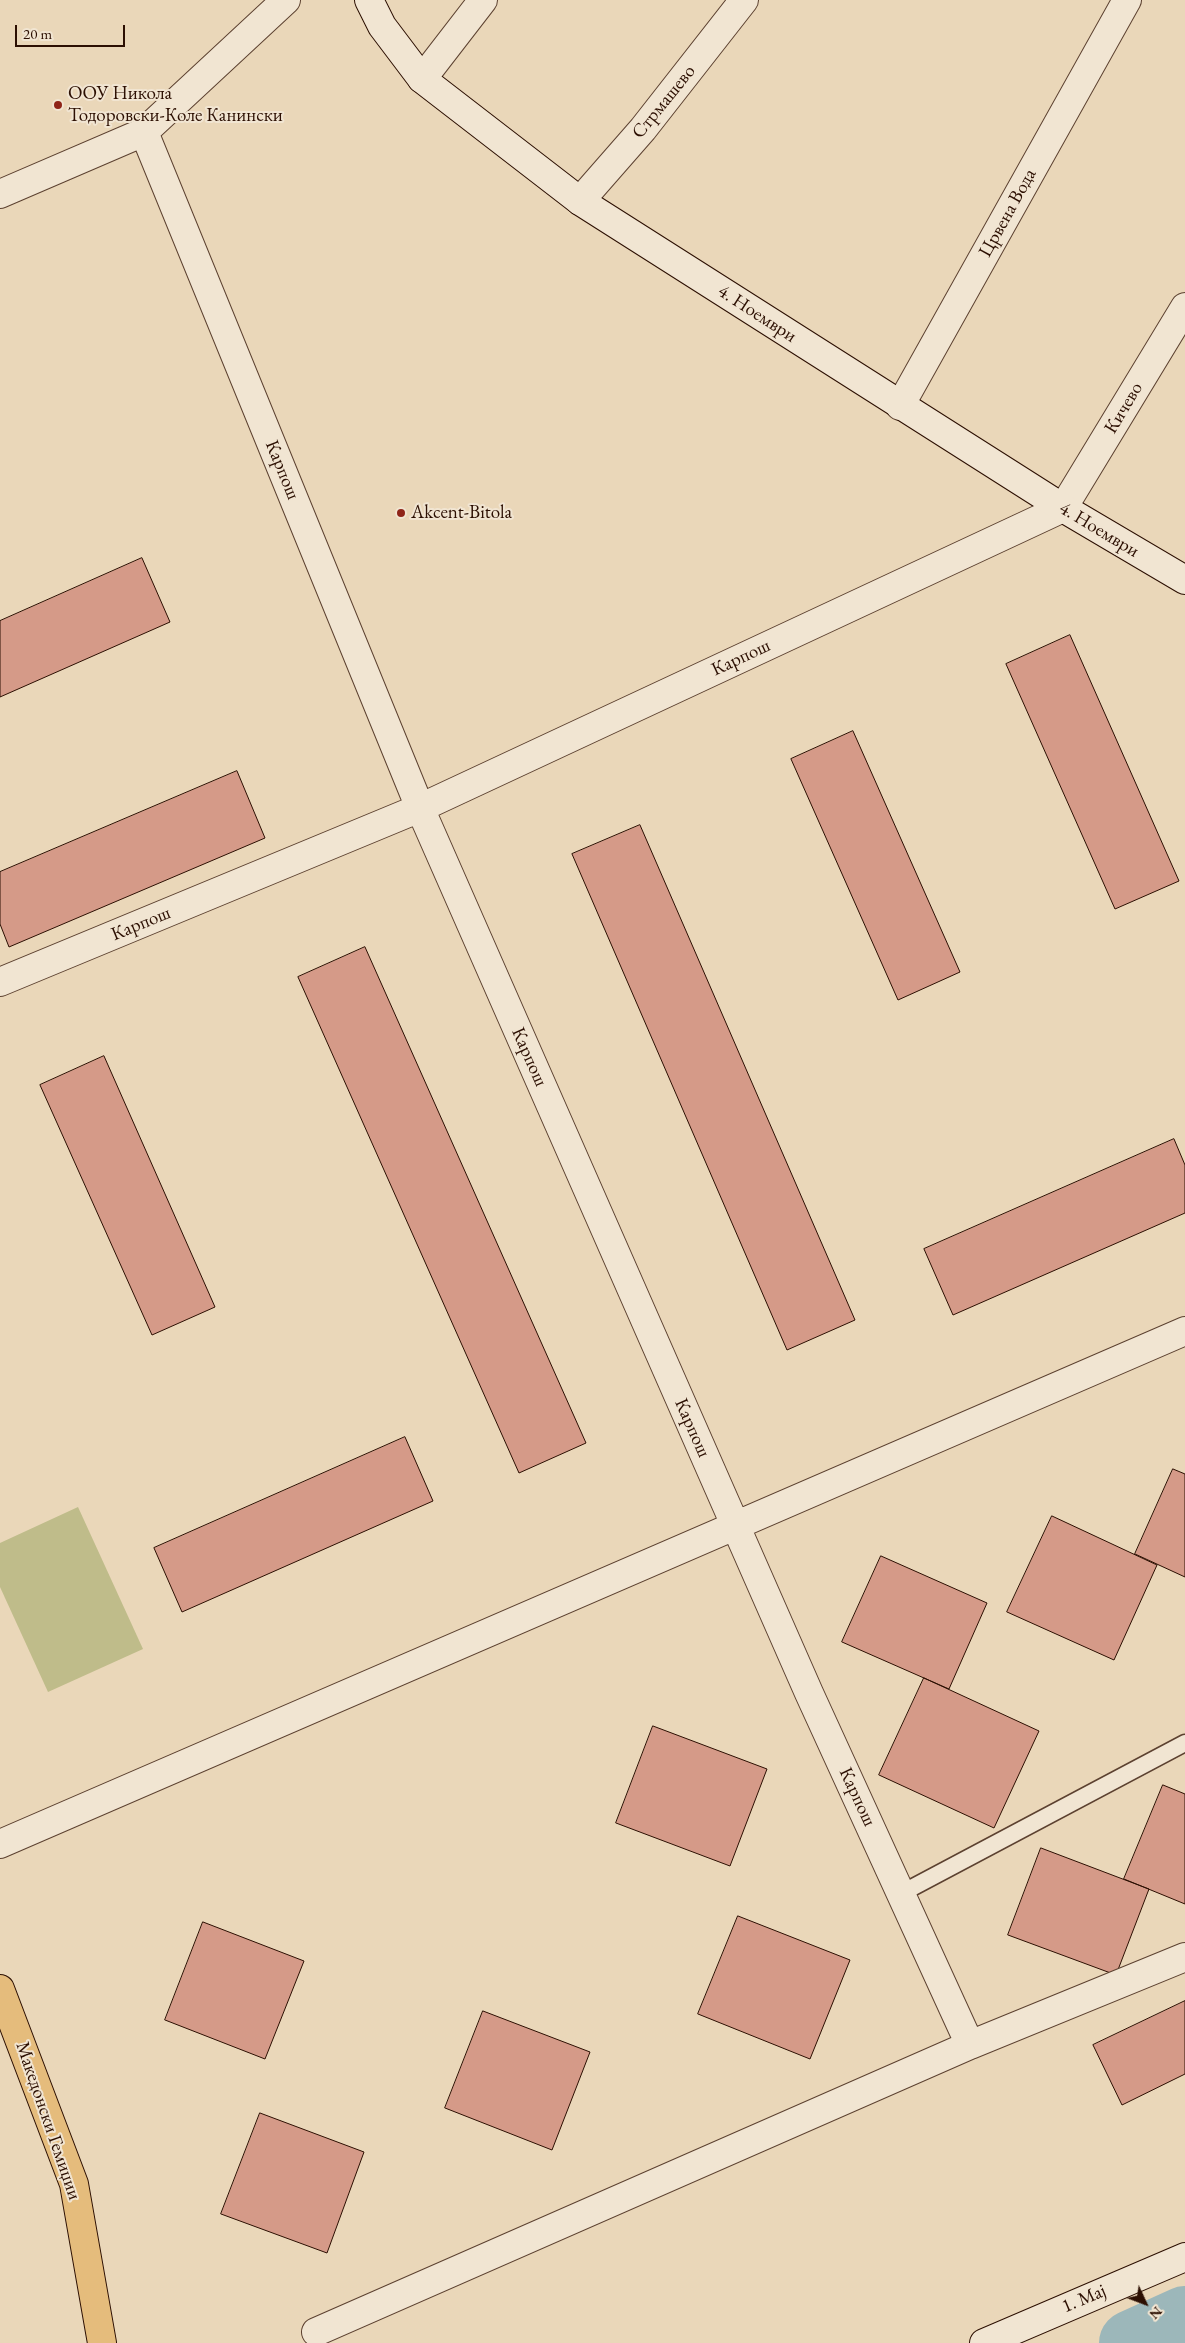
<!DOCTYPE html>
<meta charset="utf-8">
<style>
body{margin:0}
#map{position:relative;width:1185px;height:2343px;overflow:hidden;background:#ead7b9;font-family:"EB Garamond",serif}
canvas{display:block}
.north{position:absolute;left:1120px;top:2278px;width:50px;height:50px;-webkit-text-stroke:4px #f1e5d2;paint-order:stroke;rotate:133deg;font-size:14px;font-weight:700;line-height:20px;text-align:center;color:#2c0f02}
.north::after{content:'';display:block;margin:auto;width:18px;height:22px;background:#2c0f02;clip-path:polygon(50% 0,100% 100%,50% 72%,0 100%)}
.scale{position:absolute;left:15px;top:25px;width:110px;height:22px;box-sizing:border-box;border:2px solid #2c0f02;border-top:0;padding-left:6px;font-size:15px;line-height:18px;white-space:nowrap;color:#2c0f02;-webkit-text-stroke:4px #f1e5d2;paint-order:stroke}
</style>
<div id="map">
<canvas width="1185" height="2343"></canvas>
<div class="north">N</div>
<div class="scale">20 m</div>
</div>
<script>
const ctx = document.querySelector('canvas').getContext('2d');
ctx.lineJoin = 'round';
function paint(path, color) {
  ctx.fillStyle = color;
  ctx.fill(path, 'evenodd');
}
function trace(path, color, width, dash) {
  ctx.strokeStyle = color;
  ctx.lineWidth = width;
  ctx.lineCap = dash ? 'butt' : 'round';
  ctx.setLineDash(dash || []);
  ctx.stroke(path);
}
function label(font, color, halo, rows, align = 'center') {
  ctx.font = font + ' "EB Garamond",serif';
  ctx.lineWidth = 4;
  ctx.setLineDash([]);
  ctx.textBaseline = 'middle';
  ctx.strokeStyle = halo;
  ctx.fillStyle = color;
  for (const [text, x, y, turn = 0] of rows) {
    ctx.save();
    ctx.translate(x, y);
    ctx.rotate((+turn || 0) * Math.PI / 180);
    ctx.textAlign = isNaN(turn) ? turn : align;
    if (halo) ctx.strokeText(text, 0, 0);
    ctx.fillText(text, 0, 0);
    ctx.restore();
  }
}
paint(new Path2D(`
 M 78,1507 L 143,1649 L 48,1692 L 0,1587 L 0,1543 Z`), '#bfbc8a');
trace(new Path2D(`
 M 1132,2343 L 1185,2319`), '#9cb7ba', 66);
const building = new Path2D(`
 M 142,558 L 170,622 L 0,697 L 0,621 Z
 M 1070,635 L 1179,881 L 1115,909 L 1006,664 Z
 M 853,731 L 960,972 L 898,1000 L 791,759 Z
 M 237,771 L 265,838 L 9,947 L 0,924 L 0,872 Z
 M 640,825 L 855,1320 L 787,1350 L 572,854 Z
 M 365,947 L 586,1443 L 519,1473 L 298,977 Z
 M 104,1056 L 215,1307 L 152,1335 L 40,1085 Z
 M 1174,1139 L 1185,1165 L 1185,1213 L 953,1315 L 924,1249 Z
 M 405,1437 L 433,1501 L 182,1612 L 154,1548 Z
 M 1173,1469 L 1185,1474 L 1185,1577 L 1135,1554 Z
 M 1052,1516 L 1157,1565 L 1114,1660 L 1007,1612 Z
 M 881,1556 L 987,1603 L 949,1689 L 842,1642 Z
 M 924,1678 L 1039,1731 L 994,1828 L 879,1775 Z
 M 653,1726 L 767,1769 L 730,1866 L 616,1823 Z
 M 1163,1785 L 1185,1794 L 1185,1904 L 1124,1879 Z
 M 1041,1848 L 1149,1889 L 1116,1975 L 1008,1935 Z
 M 738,1916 L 850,1960 L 810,2059 L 698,2014 Z
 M 203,1922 L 304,1961 L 265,2059 L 165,2020 Z
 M 1185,2001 L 1185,2074 L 1122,2105 L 1093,2045 Z
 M 483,2011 L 590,2052 L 552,2150 L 445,2108 Z
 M 260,2113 L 364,2152 L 327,2253 L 221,2214 Z`);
paint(building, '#d59a88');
trace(building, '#2c0f02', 1);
const lane = new Path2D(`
 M 902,1893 L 1185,1743`);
const street = new Path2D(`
 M 422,79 L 483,0
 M 144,132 L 420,808 L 809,1693 L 970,2045
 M 0,194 L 144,132 L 286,0
 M 580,201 L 643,129 L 744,0
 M 900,406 L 1127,0
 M 0,982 L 420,808 L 1063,508 L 1185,307
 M 0,1844 L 1185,1331
 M 316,2332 L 970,2045 L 1185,1957`);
const secondary = new Path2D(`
 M 369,0 L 382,26 L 422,79 L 580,201 L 1063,508 L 1185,580
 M 984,2343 L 1185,2257`);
const primary = new Path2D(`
 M 0,1989 L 74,2184 L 102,2343`);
trace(lane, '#5c4130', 19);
trace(street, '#5c4130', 30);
trace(secondary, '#2c0f02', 30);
trace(primary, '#2c0f02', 30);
trace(lane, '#f1e5d2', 16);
trace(street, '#f1e5d2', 28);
trace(secondary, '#f1e5d2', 28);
trace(primary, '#e5bc7c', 28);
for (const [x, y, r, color] of [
 [58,105,5,"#8f2418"],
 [401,513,5,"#8f2418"]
]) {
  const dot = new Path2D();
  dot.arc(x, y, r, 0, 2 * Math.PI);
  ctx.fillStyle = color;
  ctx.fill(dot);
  trace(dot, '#f1e5d2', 2);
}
label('19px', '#2c0f02', '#f1e5d2', [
 ["ООУ Никола",68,94],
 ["Тодоровски-Коле Канински",68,116],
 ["Akcent-Bitola",411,513]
], 'left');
label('19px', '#2c0f02', '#f1e5d2', [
 ["Стрмашево",664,102,-51],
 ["Црвена Вода",1008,213,-61],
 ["4. Ноември",757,314,33],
 ["Кичево",1124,408,-59],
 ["Карпош",282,470,68],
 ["4. Ноември",1099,530,31],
 ["Карпош",741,658,-25],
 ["Карпош",141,924,-22],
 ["Карпош",529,1057,66],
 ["Карпош",692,1428,66],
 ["Карпош",857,1797,65],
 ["Македонски Гемиџии",48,2121,71],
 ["1. Мај",1084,2299,-23]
]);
</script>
